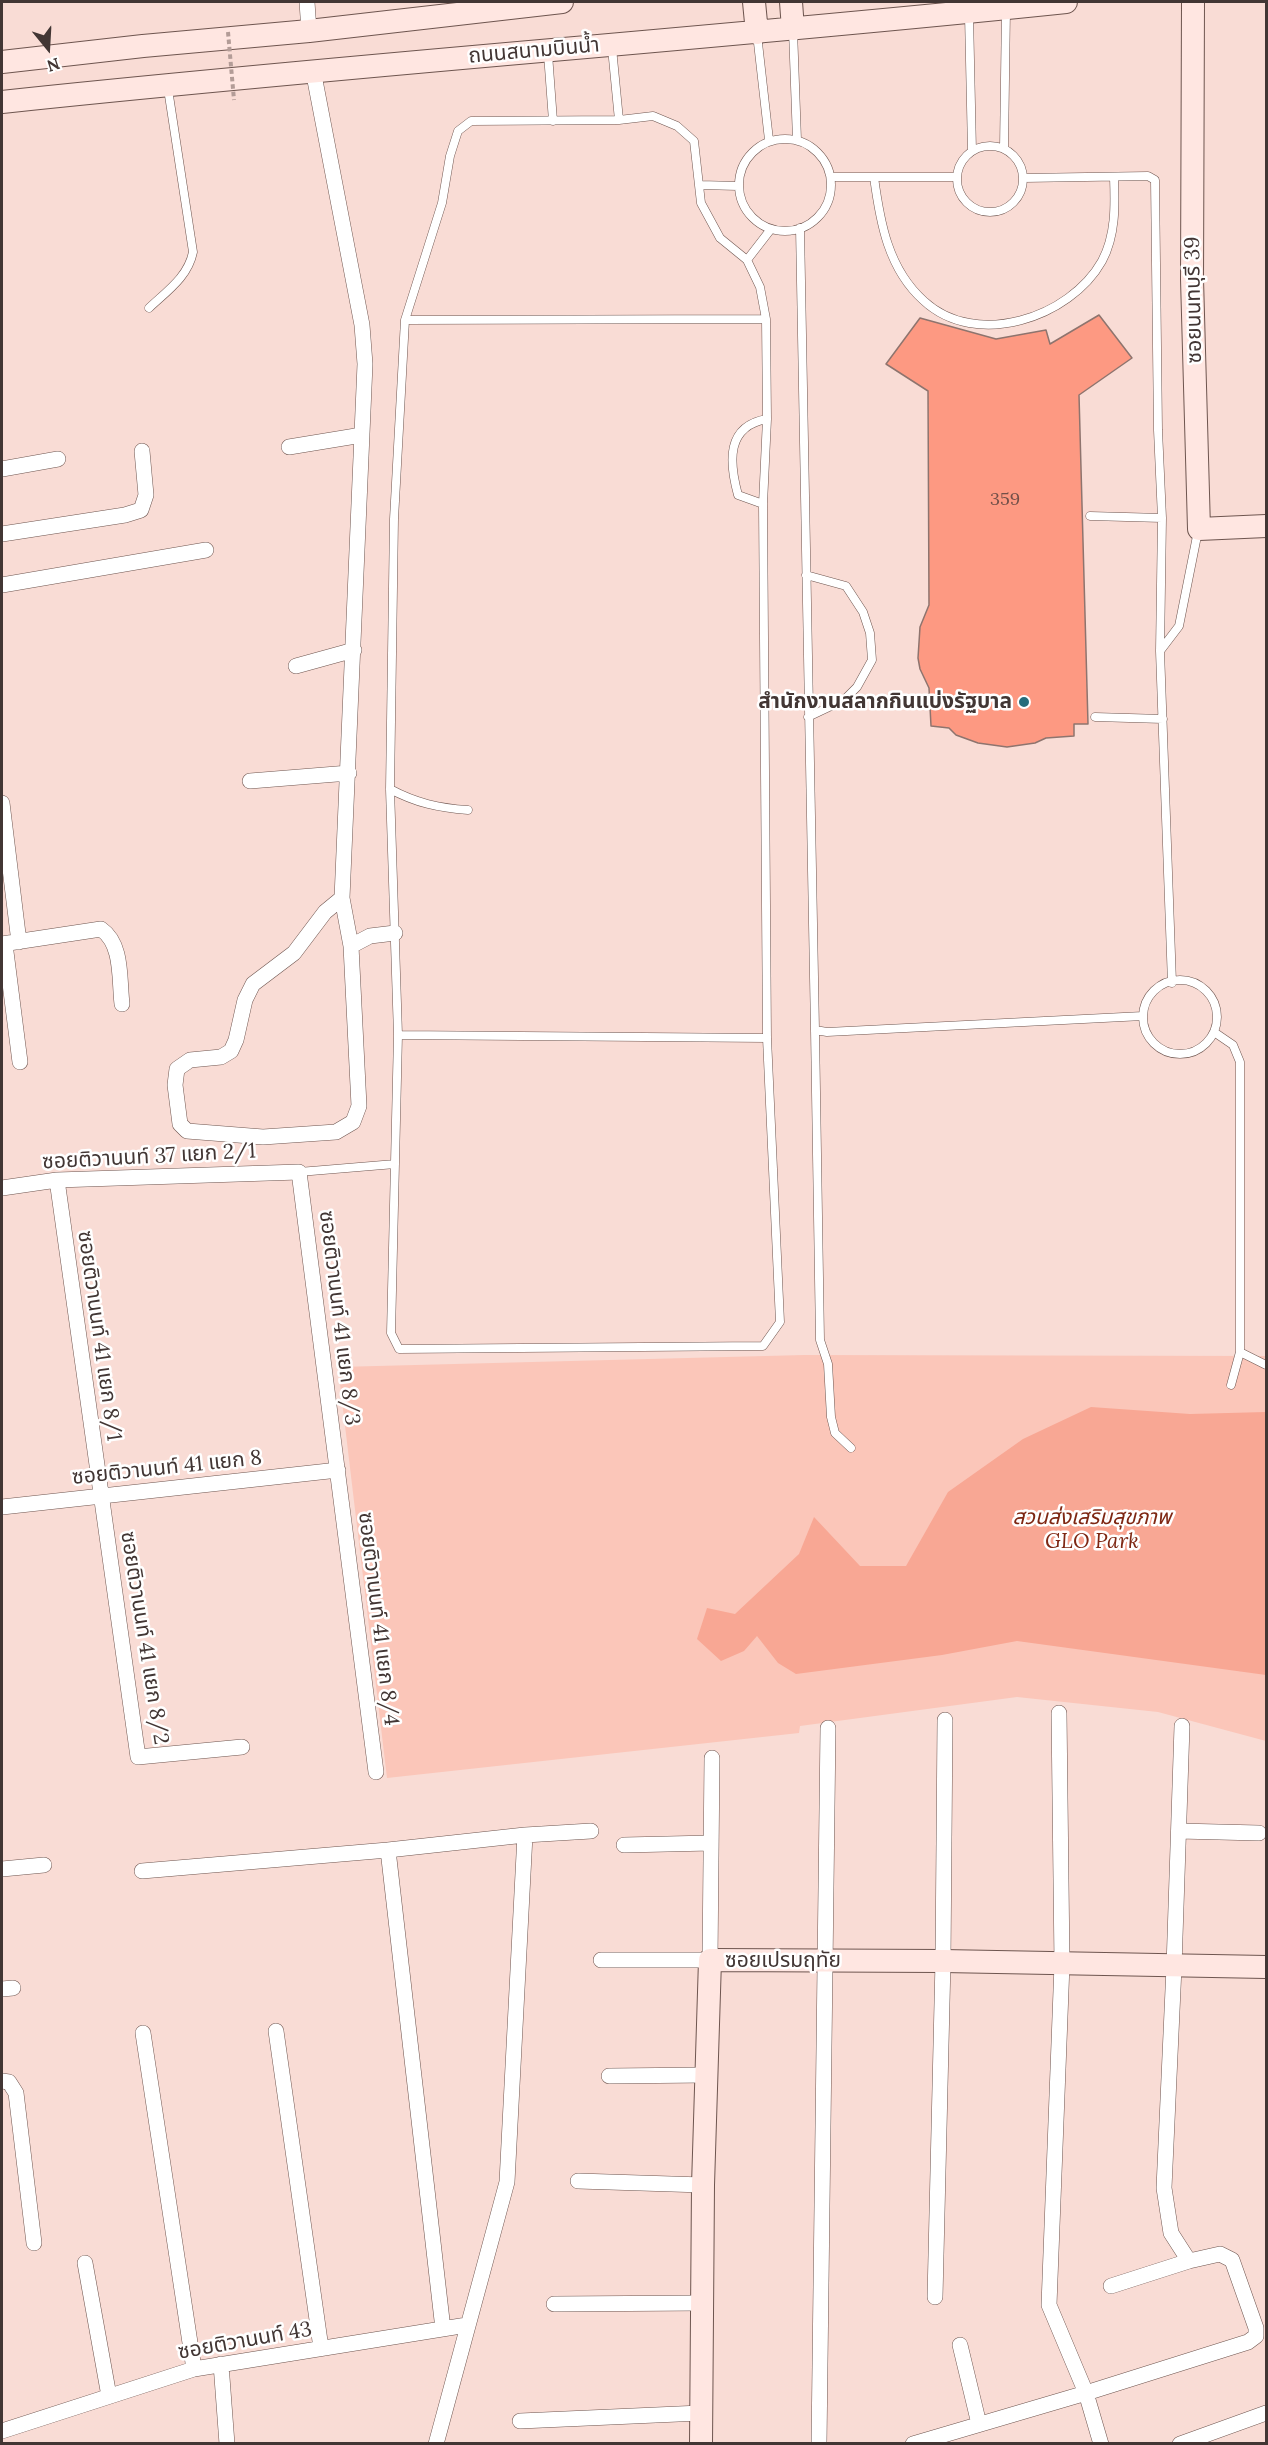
<!DOCTYPE html>
<meta charset="utf-8">
<style>
body{margin:0}
#map{position:relative;width:1268px;height:2445px;overflow:hidden;background:#f9dcd5;font-family:Lora,serif}
canvas{display:block}
.frame{position:absolute;inset:0;border:3px solid #423634;pointer-events:none}
.north{position:absolute;left:18px;top:18px;width:60px;height:60px;-webkit-text-stroke:4px #fff;paint-order:stroke;rotate:162deg;font-size:16px;font-weight:700;line-height:24px;text-align:center;color:#423634}
.north::after{content:'';display:block;margin:auto;width:21px;height:27px;background:#423634;clip-path:polygon(50% 0,100% 100%,50% 72%,0 100%)}
</style>
<div id="map">
<canvas width="1268" height="2445"></canvas>
<div class="frame"></div>
<div class="north">N</div>
</div>
<script>
const ctx = document.querySelector('canvas').getContext('2d');
ctx.lineJoin = 'round';
function paint(path, color) {
  ctx.fillStyle = color;
  ctx.fill(path, 'evenodd');
}
function trace(path, color, width, dash) {
  ctx.strokeStyle = color;
  ctx.lineWidth = width;
  ctx.lineCap = dash ? 'butt' : 'round';
  ctx.setLineDash(dash || []);
  ctx.stroke(path);
}
function label(font, color, halo, rows, align = 'center') {
  ctx.font = font + ' Lora,"Noto Sans Thai",serif';
  ctx.lineWidth = 5;
  ctx.setLineDash([]);
  ctx.textBaseline = 'middle';
  ctx.strokeStyle = halo;
  ctx.fillStyle = color;
  for (const [text, x, y, turn = 0] of rows) {
    ctx.save();
    ctx.translate(x, y);
    ctx.rotate((+turn || 0) * Math.PI / 180);
    ctx.textAlign = isNaN(turn) ? turn : align;
    if (halo) ctx.strokeText(text, 0, 0);
    ctx.fillText(text, 0, 0);
    ctx.restore();
  }
}
paint(new Path2D(`
 M 804,1355 L 1266,1356 L 1266,1741 L 1158,1712 L 1017,1697 L 800,1726 L 799,1733 L 387,1778 L 338,1367 Z`), '#fbc6b9');
paint(new Path2D(`
 M 1091,1407 L 1190,1414 L 1266,1412 L 1266,1675 L 1017,1641 L 942,1655 L 796,1674 L 778,1663 L 757,1636 L 744,1651 L 721,1661 L 697,1639 L 707,1608 L 735,1614 L 799,1554 L 814,1517 L 860,1566 L 906,1566 L 948,1492 L 1023,1439 Z`), '#f8a794');
const building = new Path2D(`
 M 1099,315 L 1132,358 L 1079,395 L 1088,724 L 1074,724 L 1074,736 L 1046,738 L 1035,743 L 1007,747 L 978,743 L 956,735 L 949,728 L 931,726 L 929,688 L 920,669 L 918,658 L 920,627 L 929,605 L 928,391 L 886,364 L 920,318 L 996,339 L 1046,330 L 1050,344 Z`);
paint(building, '#fd9982');
trace(building, '#8e746e', 1.5);
const lane = new Path2D(`
 M 969,15 L 972,151
 M 793,30 L 797,140
 M 757,34 L 769,140
 M 612,48 L 619,120
 M 548,54 L 553,121
 M 653,116 L 677,126 L 694,141 L 701,203 L 720,238 L 747,260 L 760,287 L 766,319 L 767,419 L 763,504 L 767,1038 L 398,1035 L 390,789 L 394,519 L 405,320 L 442,203 L 450,156 L 458,131 L 471,121 L 619,120 Z
 M739 185a46 46 0 1 1 92 0a46 46 0 1 1-92 0Z
 M957 179a33 33 0 1 1 66 0a33 33 0 1 1-66 0Z
 M 1004,148 L 1006,9
 M 831,177 L 957,177
 M 874,177 C 880,222 888,269 924,301 C 976,349 1070,318 1102,261 C 1116,235 1115,205 1114,177
 M 1024,178 L 1148,176 L 1155,180 L 1158,430 L 1162,518 L 1160,651
 M 700,185 L 738,186
 M 800,228 L 815,1030 L 827,1032 L 1143,1016
 M 747,260 L 771,229
 M 149,308 C 167,291 188,277 193,252 L 168,89
 M 405,320 L 766,319
 M 763,504 L 738,495 C 729,462 726,426 767,419
 M 1090,516 L 1162,518
 M 806,575 L 846,586 L 863,612 L 870,633 L 872,660 L 857,687 L 844,700 L 808,717
 M 1095,717 L 1163,719
 M 390,789 C 416,803 439,808 468,810
 M1143 1017a37 37 0 1 1 74 0a37 37 0 1 1-74 0Z
 M 1172,983 L 1160,651 L 1179,626 L 1198,531
 M 815,1030 L 820,1340 L 828,1364 L 831,1417 L 835,1433 L 851,1448
 M 1214,1032 L 1233,1045 L 1240,1062 L 1240,1352 L 1231,1385
 M 398,1035 L 391,1333 L 399,1349 L 763,1346 L 780,1322 L 767,1038
 M 299,1172 L 395,1164
 M 1240,1352 L 1266,1365`);
const street = new Path2D(`
 M 307,2 L 309,31
 M 313,70 L 362,325 L 365,364 L 342,898 L 351,946
 M 289,447 L 362,435
 M 2,469 L 58,459
 M 2,534 L 125,515 L 141,510 L 146,495 L 142,451
 M 2,585 L 206,550
 M 296,666 L 354,650
 M 250,781 L 349,773
 M 2,803 L 19,942
 M 342,898 L 325,912 L 294,953 L 253,984 L 245,1000 L 236,1040 L 231,1051 L 221,1057 L 190,1060 L 177,1069 L 175,1085 L 180,1124 L 187,1131 L 263,1137 L 336,1132 L 353,1122 L 359,1106 L 351,946 L 370,936 L 395,933
 M 2,944 L 101,929 C 123,944 119,979 122,1004
 M 5,944 L 20,1062
 M 57,1180 L 138,1757 L 242,1747
 M 2,1188 L 57,1180 L 299,1172 L 376,1772
 M 2,1507 L 338,1470
 M 1059,1713 L 1062,1964 L 1049,2305 L 1086,2393 L 1101,2444
 M 1182,1726 L 1174,1967 L 1164,2188 L 1171,2233 L 1189,2261
 M 1179,1831 L 1259,1833
 M 624,1845 L 711,1843
 M 388,1850 L 443,2329
 M 2,1869 L 44,1865
 M 142,1871 L 388,1850 L 525,1835 L 591,1831
 M 601,1960 L 710,1960 L 712,1758
 M 2,1989 L 13,1988
 M 276,2031 L 321,2348
 M 143,2033 L 194,2369
 M 609,2076 L 706,2075
 M 2,2081 L 9,2082 L 16,2093 L 34,2243
 M 578,2181 L 703,2185
 M 85,2263 L 109,2396
 M 935,2297 L 943,1961 L 945,1720
 M 554,2304 L 702,2303
 M 960,2345 L 979,2424
 M 221,2364 L 227,2444
 M 520,2421 L 701,2413
 M 2,2431 L 194,2369 L 467,2325
 M 436,2444 L 507,2182 L 525,1835
 M 819,2444 L 828,1728
 M 913,2444 L 1086,2393 L 1248,2342 L 1256,2336 L 1256,2328 L 1232,2260 L 1220,2254 L 1189,2261 L 1111,2286
 M 1180,2444 L 1266,2413`);
const secondary = new Path2D(`
 M 754,2 L 757,33
 M 791,2 L 793,29
 M 1193,2 L 1192,279 L 1199,529 L 1266,526
 M 2,62 L 143,46 L 309,31 L 562,2
 M 2,102 C 356,64 712,39 1066,2
 M 701,2444 L 703,2185 L 710,1960 L 943,1961 L 1266,1967`);
trace(lane, '#6e554f', 9);
trace(street, '#6e554f', 16);
trace(secondary, '#6e554f', 24);
trace(lane, '#fff', 8);
trace(street, '#fff', 15);
trace(secondary, '#ffe6e1', 22);
trace(new Path2D(`
 M 228,32 L 234,100`), '#b39c97', 4, [4.5, 3]);
for (const [x, y, r, color] of [
 [1024,702,6,"#266c7b"]
]) {
  const dot = new Path2D();
  dot.arc(x, y, r, 0, 2 * Math.PI);
  ctx.fillStyle = color;
  ctx.fill(dot);
  trace(dot, '#fff', 2);
}
label('18px', '#714f48', null, [
 ["359",1005,500]
]);
label('21px', '#423634', '#fff', [
 ["ถนนสนามบินน้ำ",534,51,-5],
 ["ซอยนนทบุรี 39",1194,300,-91],
 ["ซอยติวานนท์ 37 แยก 2/1",149,1157,-3],
 ["ซอยติวานนท์ 41 แยก 8/3",339,1318,83],
 ["ซอยติวานนท์ 41 แยก 8/1",99,1336,82],
 ["ซอยติวานนท์ 41 แยก 8",167,1468,-6],
 ["ซอยติวานนท์ 41 แยก 8/4",378,1619,83],
 ["ซอยติวานนท์ 41 แยก 8/2",144,1638,81],
 ["ซอยเปรมฤทัย",783,1961],
 ["ซอยติวานนท์ 43",245,2341,-10]
]);
label('bold 21px', '#423634', '#fff', [
 ["สำนักงานสลากกินแบ่งรัฐบาล",1012,702]
], 'right');
label('italic 21px', '#7e2713', '#fff', [
 ["สวนส่งเสริมสุขภาพ",1092,1518],
 ["GLO Park",1092,1542]
]);
</script>
